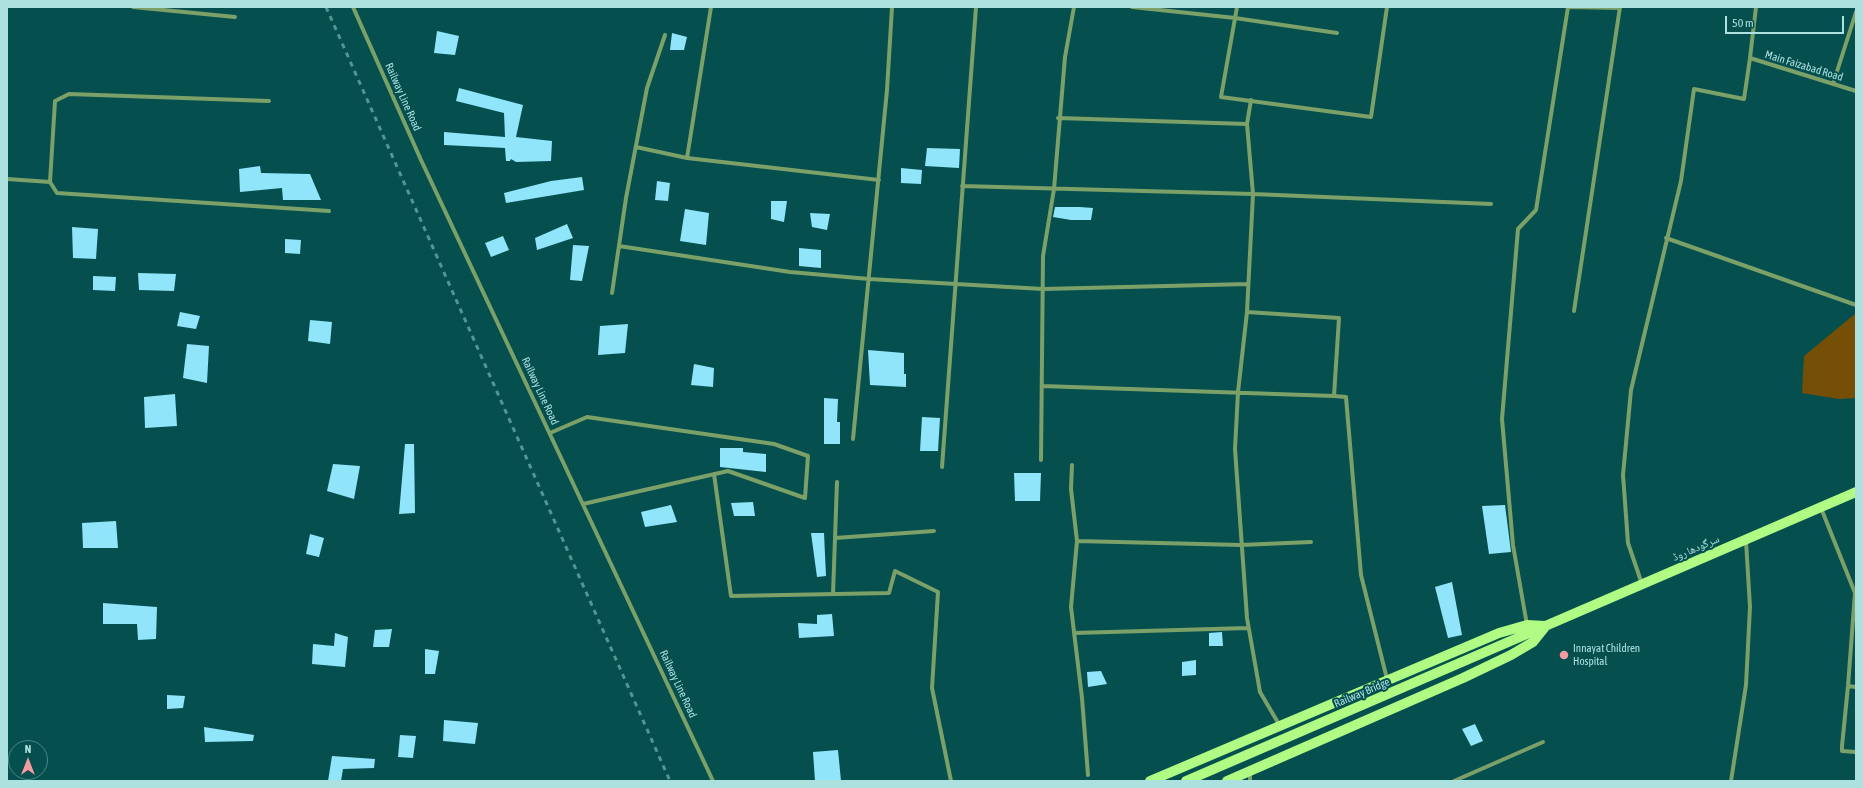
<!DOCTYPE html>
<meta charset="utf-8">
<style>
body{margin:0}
#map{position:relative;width:1863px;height:788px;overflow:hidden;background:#054f4f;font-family:"Asap Condensed",sans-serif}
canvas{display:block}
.frame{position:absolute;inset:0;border:8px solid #ace1e0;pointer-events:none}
.north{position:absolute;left:8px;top:740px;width:40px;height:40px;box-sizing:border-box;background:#054f4f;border:1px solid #488989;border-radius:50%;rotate:0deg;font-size:11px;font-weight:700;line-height:16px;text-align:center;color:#ace1e0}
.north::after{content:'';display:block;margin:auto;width:14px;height:18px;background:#f49aa1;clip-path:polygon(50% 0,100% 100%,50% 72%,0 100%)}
.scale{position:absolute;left:1725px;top:16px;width:119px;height:18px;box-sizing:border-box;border:2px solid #ace1e0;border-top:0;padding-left:5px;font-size:12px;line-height:14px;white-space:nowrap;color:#ace1e0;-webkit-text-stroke:3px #054f4f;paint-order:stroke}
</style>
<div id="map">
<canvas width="1863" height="788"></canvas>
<div class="frame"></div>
<div class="north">N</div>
<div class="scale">50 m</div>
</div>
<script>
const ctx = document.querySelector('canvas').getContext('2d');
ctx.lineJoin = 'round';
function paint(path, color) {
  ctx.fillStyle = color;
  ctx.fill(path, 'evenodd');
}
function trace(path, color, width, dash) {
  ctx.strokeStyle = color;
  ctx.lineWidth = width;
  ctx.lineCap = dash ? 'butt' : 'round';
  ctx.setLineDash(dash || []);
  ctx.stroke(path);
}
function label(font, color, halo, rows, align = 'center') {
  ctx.font = font + ' "Asap Condensed","Noto Naskh Arabic",sans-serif';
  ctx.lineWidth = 4;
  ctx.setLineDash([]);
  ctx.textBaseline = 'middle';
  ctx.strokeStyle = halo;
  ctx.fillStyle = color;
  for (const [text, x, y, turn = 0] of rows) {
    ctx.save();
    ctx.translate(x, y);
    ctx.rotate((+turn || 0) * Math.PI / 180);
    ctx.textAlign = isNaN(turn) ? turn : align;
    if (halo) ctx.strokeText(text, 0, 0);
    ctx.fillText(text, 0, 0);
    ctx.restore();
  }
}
paint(new Path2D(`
 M 1856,313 L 1856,398 L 1839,399 L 1802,393 L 1804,356 Z`), '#764f06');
paint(new Path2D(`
 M 437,31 L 459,36 L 455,55 L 434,53 Z
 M 672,33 L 687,37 L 684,50 L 670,50 Z
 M 459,88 L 523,105 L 516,137 L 552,141 L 551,161 L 516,162 L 511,159 L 510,161 L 506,161 L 505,148 L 444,145 L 444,132 L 505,137 L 504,113 L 456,101 Z
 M 927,148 L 960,149 L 959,168 L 925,166 Z
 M 260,166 L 261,173 L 310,174 L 321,200 L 283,200 L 282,188 L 240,192 L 239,169 Z
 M 901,168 L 922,170 L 921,184 L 901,183 Z
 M 582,177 L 584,190 L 506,203 L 504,193 L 551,181 Z
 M 657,181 L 670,183 L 668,201 L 655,200 Z
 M 771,201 L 787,201 L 784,222 L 771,219 Z
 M 1055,207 L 1080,207 L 1093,208 L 1091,220 L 1071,220 L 1053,217 Z
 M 685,209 L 709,213 L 706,245 L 680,241 Z
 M 810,213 L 830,214 L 827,230 L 812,227 Z
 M 567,224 L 573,238 L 537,250 L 535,238 Z
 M 72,227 L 98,229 L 96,259 L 73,258 Z
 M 503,236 L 509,250 L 491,257 L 485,243 Z
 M 285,239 L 301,240 L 300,254 L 285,253 Z
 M 573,245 L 589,246 L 582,281 L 570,280 Z
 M 799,248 L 821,250 L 821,268 L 799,266 Z
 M 138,273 L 176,274 L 174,291 L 139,290 Z
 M 93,276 L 116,277 L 115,291 L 93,290 Z
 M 180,312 L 200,316 L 196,329 L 177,326 Z
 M 310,320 L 332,322 L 330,344 L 308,341 Z
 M 628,324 L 625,353 L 598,355 L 600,326 Z
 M 187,344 L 209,346 L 207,383 L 183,378 Z
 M 868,350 L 904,353 L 904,374 L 906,374 L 906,387 L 870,385 Z
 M 694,364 L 714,368 L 713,387 L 691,385 Z
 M 175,394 L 177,426 L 145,428 L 144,397 Z
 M 824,398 L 838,399 L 837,422 L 840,422 L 840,444 L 824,444 Z
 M 922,417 L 940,418 L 938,451 L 920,451 Z
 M 405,444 L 414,444 L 415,513 L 399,514 Z
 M 720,448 L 743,448 L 743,452 L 766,454 L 766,472 L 720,467 Z
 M 333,464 L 360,466 L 354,499 L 327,491 Z
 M 1014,473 L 1041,473 L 1040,501 L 1015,501 Z
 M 753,502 L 755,516 L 734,516 L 731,503 Z
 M 671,505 L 677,522 L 645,527 L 641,512 Z
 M 1505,505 L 1511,552 L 1489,554 L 1482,506 Z
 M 116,521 L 118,548 L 83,548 L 82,523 Z
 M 811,533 L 824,533 L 826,576 L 817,577 Z
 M 310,534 L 324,538 L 319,557 L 306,554 Z
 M 1452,582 L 1462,635 L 1448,638 L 1435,587 Z
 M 103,603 L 157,607 L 156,639 L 138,640 L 137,624 L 103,624 Z
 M 832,614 L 834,636 L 799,638 L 798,623 L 817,624 L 817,615 Z
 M 392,629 L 389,647 L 373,647 L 375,630 Z
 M 1222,632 L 1223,646 L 1209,646 L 1209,633 Z
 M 335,633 L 348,637 L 345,667 L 312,664 L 313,644 L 334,646 Z
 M 425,649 L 439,651 L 435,674 L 425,674 Z
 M 1196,660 L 1196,675 L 1182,676 L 1182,662 Z
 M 1101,671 L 1107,684 L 1088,687 L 1087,672 Z
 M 167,695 L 185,696 L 183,708 L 167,709 Z
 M 444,720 L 478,723 L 475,744 L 443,741 Z
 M 1475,724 L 1483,741 L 1471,746 L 1462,729 Z
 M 204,727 L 254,735 L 253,741 L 205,742 Z
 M 400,735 L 416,736 L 413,758 L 398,757 Z
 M 838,750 L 841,781 L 815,781 L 813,752 Z
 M 332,756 L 375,759 L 374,768 L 343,769 L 341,781 L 328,781 Z`), '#91e5fa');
trace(new Path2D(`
 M 133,7 L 235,17
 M 353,7 L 421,160 L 713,781
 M 1132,7 L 1235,18 L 1337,33
 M 1237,7 L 1221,97 L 1371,117 L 1387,7
 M 1756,7 L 1750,58 L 1856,91
 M 1833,84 L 1856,12
 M 1251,100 L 1247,124 L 1253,194 L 1247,312 L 1238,392 L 1235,449 L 1247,618 L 1260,692 L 1280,726
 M 1058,118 L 1247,124
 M 636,147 L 687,158 L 879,180
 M 687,158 L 711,7
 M 7,179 L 50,182 L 57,193 L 329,211
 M 50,182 L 55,101 L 69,94 L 269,101
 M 962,186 L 1253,194 L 1491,204
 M 1666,238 L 1856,305
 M 619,246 L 790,272 L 869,279 L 1043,289 L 1248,284
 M 612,293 L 626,198 L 647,88 L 665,35
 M 1574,311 L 1620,7
 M 1042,386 L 1334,396 L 1339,318 L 1247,312
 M 1334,396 L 1346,397 L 1361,575 L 1387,679
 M 550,433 L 587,417 L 774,444 L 808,456 L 805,498 L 728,471 L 583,504
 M 853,439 L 887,90 L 892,7
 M 1041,460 L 1043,256 L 1054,189 L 1065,57 L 1074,7
 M 1072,465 L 1071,489 L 1077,541 L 1071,607 L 1082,698 L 1088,775
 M 942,467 L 976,7
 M 714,474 L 731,596 L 889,593 L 895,571 L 938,592 L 932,688 L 951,781
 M 1821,508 L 1855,593 L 1848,686 L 1842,746 L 1842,751 L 1856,752
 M 835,538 L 934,531
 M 1077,541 L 1241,545 L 1311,542
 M 1642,584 L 1628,543 L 1623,475 L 1631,390 L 1681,181 L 1694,89 L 1744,99 L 1750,58
 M 833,594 L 837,482
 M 1527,625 L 1513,545 L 1502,419 L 1518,229 L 1536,210 L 1568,7 L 1620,8
 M 1074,633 L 1248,628
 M 1848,686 L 1856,687
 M 1250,771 L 1250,781
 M 1454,781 L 1543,742
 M 1731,781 L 1746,685 L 1750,607 L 1746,541`), '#7ca168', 4);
trace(new Path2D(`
 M 1150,781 L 1499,633 L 1527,625 L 1545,626
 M 1186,781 L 1856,492
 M 1227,781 L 1463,678 L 1511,655 L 1533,642 L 1545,627`), '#b0fb83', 10);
trace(new Path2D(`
 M 326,7 L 670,781`), '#549494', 3, [5, 5]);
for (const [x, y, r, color] of [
 [1564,655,5,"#f49aa1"]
]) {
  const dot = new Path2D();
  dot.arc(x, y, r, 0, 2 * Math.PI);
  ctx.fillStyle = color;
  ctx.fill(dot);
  trace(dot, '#054f4f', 1.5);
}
label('11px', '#ace1e0', '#054f4f', [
 ["Main Faizabad Road",1804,66,17],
 ["Railway Line Road",403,97,66],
 ["Railway Line Road",540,391,65],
 ["سرگودھا روڈ",1696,548,-23],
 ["Railway Line Road",678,684,65],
 ["Railway Bridge",1362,693,-23]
]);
label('11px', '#ace1e0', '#054f4f', [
 ["Innayat Children",1573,649],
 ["Hospital",1573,662]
], 'left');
</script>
